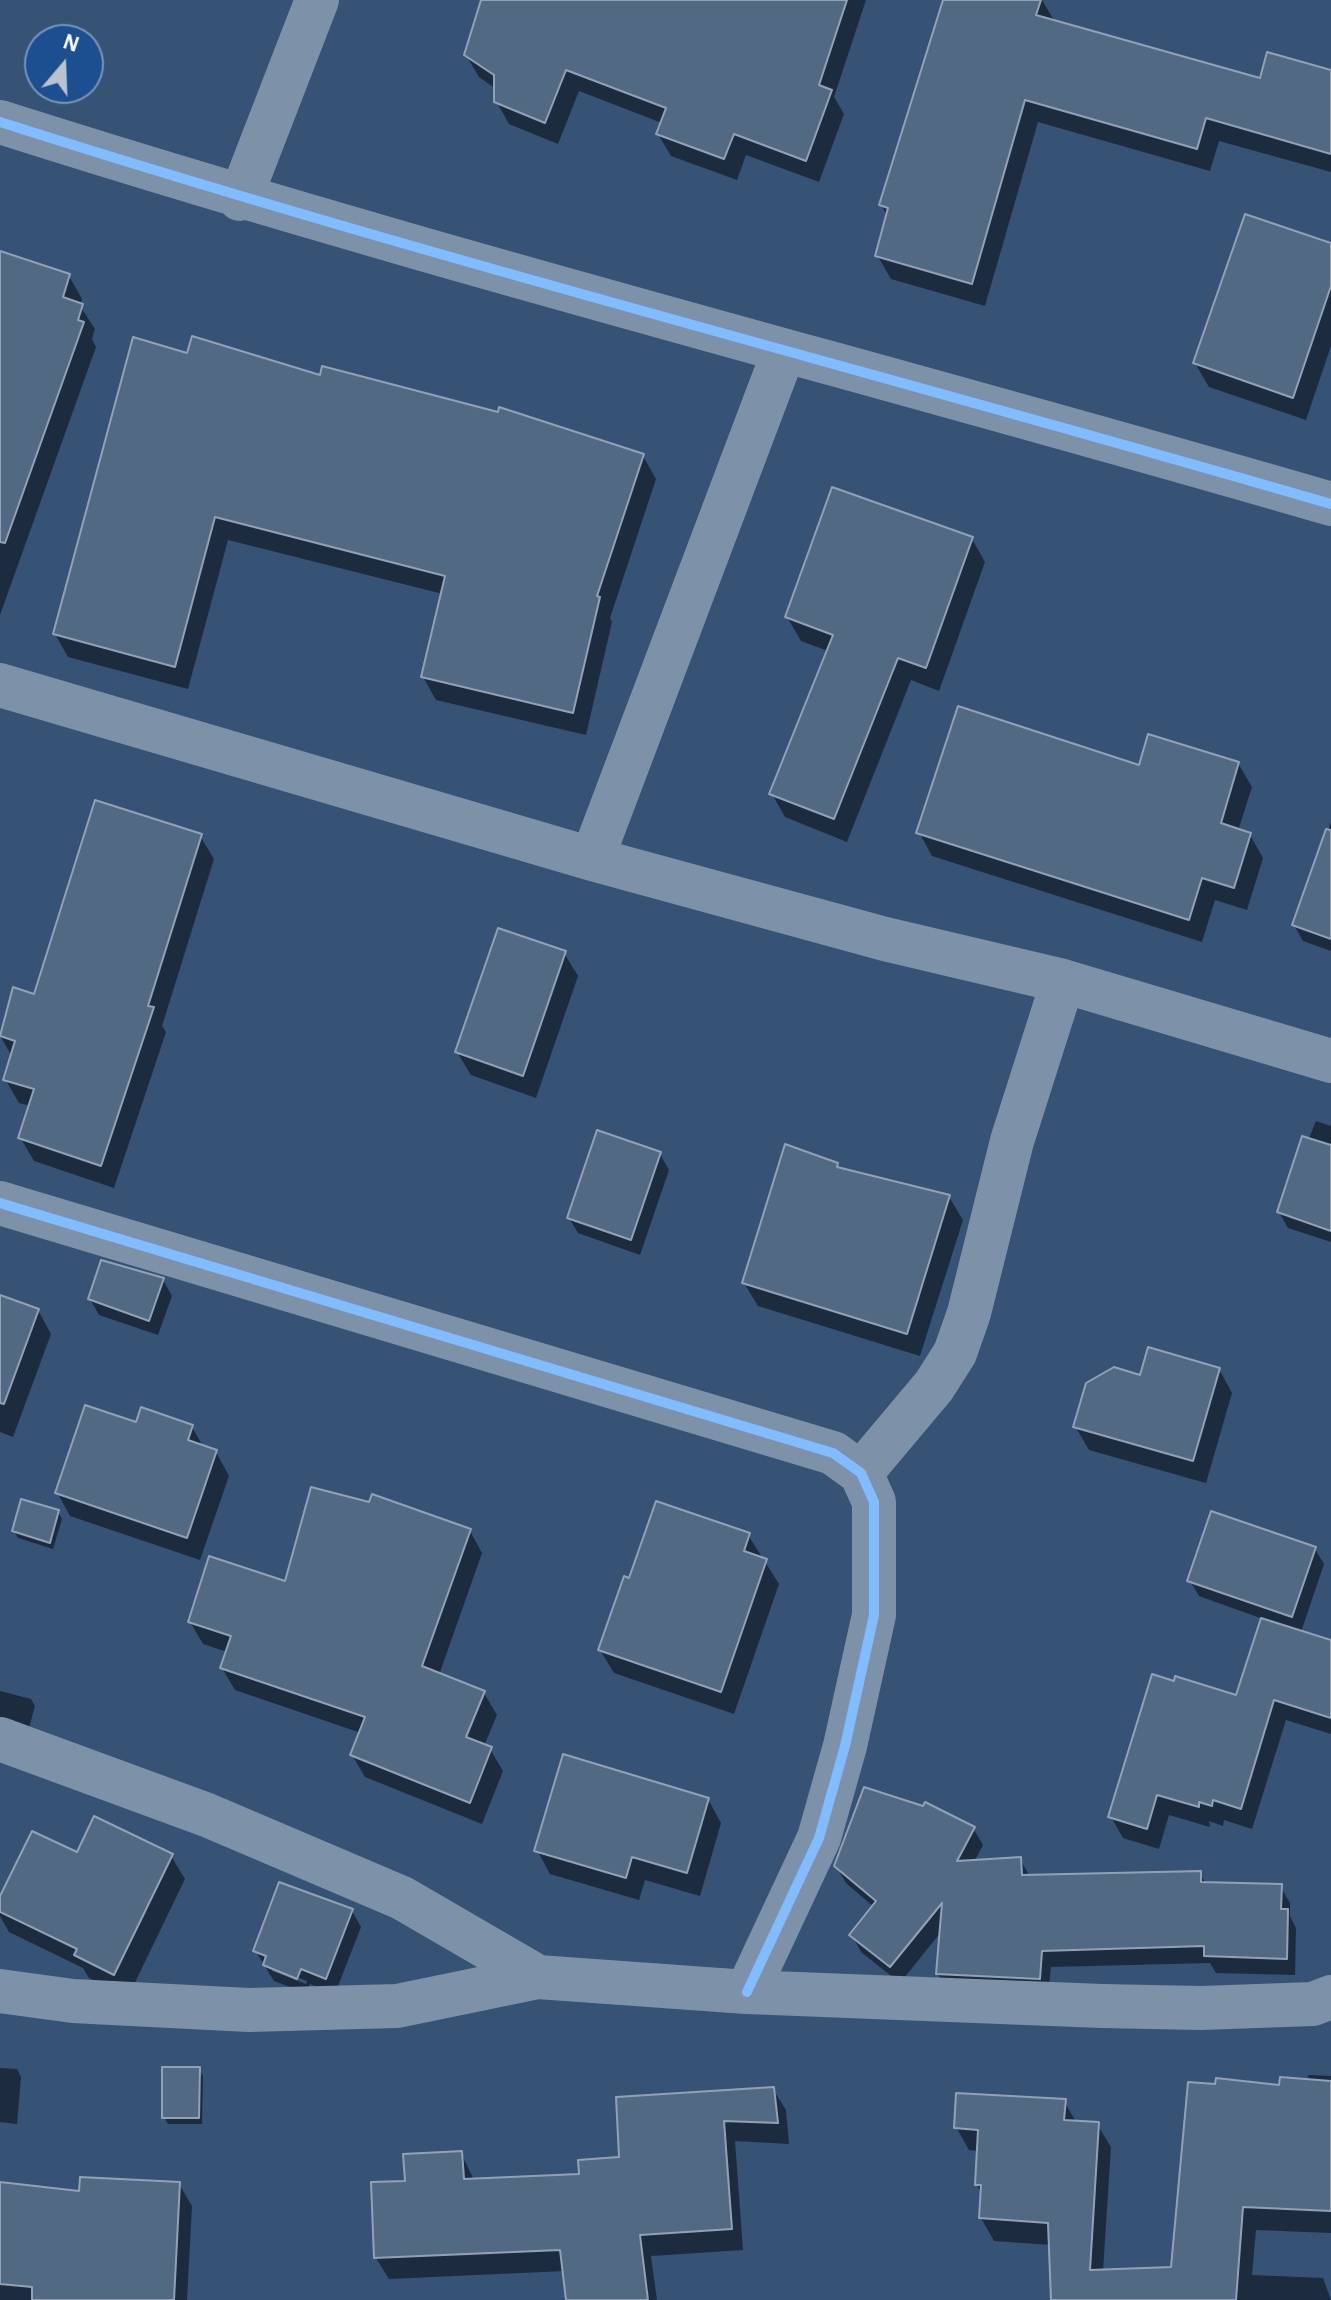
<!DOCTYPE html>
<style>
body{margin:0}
#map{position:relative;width:1331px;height:2300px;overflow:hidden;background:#365274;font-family:"Alegreya Sans",sans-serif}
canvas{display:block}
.north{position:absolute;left:24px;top:24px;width:80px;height:80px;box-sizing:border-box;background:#1b4f8f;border:2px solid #7695bc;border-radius:50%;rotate:19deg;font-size:22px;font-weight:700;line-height:32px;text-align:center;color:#fff}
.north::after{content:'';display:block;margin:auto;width:28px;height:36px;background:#b9c2ce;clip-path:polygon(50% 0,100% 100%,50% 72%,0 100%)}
</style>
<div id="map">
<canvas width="1331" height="2300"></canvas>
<div class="north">N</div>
</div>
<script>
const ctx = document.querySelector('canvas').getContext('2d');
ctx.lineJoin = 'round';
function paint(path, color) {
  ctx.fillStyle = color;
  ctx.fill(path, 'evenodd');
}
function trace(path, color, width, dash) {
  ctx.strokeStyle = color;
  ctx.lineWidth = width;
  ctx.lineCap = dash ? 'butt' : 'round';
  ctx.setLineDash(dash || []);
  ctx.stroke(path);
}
paint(new Path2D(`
 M 483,0 L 866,0 L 834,97 L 844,114 L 819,182 L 746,155 L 737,180 L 671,156 L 658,134 L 662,123 L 579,91 L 558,144 L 509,124 L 496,101 L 496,89 L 479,77 L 466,55 Z
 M 945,0 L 1042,0 L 1055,22 L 1261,80 L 1331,72 L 1331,172 L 1219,141 L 1210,171 L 1038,122 L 985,306 L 891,279 L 877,255 L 888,217 L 881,205 Z
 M 1331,245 L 1331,346 L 1306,420 L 1209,387 L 1195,363 Z
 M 0,256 L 69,276 L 82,299 L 80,306 L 95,329 L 92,339 L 96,347 L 0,615 Z
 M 188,356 L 321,378 L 643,456 L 656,479 L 610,618 L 612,622 L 586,735 L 436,700 L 423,677 L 443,594 L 228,540 L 188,689 L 68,657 L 55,634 Z
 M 972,539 L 985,562 L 939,691 L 911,680 L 847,842 L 785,817 L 772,794 L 828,651 L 801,641 L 787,617 Z
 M 1238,763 L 1252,787 L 1238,831 L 1250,835 L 1263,858 L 1247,910 L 1215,900 L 1202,942 L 932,856 L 919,832 L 1140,768 Z
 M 1331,822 L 1331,951 L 1303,941 L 1294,925 Z
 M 200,836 L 214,859 L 162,1026 L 166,1032 L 114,1188 L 34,1161 L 20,1137 L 31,1106 L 19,1103 L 5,1079 L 12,1057 L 0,1035 L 14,990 L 35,997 Z
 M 564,953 L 578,976 L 536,1098 L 471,1075 L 457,1052 Z
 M 1316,1121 L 1331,1126 L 1331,1242 L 1288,1228 L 1279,1212 Z
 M 660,1154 L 669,1170 L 640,1255 L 578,1233 L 569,1218 Z
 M 837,1165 L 840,1170 L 949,1197 L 963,1220 L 920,1356 L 758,1306 L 744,1283 Z
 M 163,1280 L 172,1296 L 158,1335 L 99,1315 L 90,1299 Z
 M 0,1297 L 38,1310 L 51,1334 L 13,1437 L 0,1432 Z
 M 1219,1369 L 1232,1393 L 1206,1483 L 1089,1450 L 1075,1426 L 1142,1377 Z
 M 137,1425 L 192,1427 L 204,1448 L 216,1452 L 229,1476 L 200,1560 L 70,1516 L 57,1492 Z
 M 58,1512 L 62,1519 L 53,1549 L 18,1538 L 14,1531 Z
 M 470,1531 L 482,1553 L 439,1675 L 484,1693 L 497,1715 L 484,1746 L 490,1749 L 503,1771 L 482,1824 L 365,1777 L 352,1755 L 361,1733 L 235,1690 L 222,1668 L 227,1652 L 203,1644 L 190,1622 L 287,1583 Z
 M 748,1535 L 779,1584 L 734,1714 L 614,1673 L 600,1650 L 630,1580 Z
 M 1315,1549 L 1324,1564 L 1301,1632 L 1331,1642 L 1331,1734 L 1286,1720 L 1252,1829 L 1224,1820 L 1223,1826 L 1209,1821 L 1210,1827 L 1169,1815 L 1159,1849 L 1123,1838 L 1111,1817 L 1238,1697 L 1263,1619 L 1199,1596 L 1190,1581 Z
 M 0,1691 L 31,1699 L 35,1706 L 29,1728 L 0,1723 Z
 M 708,1799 L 721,1823 L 700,1896 L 645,1880 L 639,1900 L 550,1874 L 537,1850 Z
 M 973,1828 L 983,1845 L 974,1862 L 1020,1859 L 1030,1877 L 1200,1873 L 1206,1884 L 1280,1886 L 1290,1903 L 1290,1916 L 1296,1928 L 1295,1975 L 1216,1973 L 1210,1963 L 1051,1967 L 1048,1995 L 947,1991 L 938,1974 L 941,1932 L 900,1983 L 861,1952 L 852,1935 L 874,1907 L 846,1883 L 836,1866 Z
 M 78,1855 L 171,1856 L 185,1879 L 128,1997 L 89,1978 L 83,1968 L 9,1932 L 0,1916 L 0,1900 Z
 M 352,1911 L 361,1927 L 335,1994 L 310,1984 L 306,1993 L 274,1981 L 255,1950 ZM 272,1967 L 307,1981 L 306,1984 L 272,1971 Z
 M 0,2068 L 17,2069 L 21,2077 L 17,2124 L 0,2122 Z
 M 199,2069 L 203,2076 L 202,2124 L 168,2124 L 164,2117 Z
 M 1308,2075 L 1331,2076 L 1331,2233 L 1256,2230 L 1252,2275 L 1323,2278 L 1331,2300 L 1053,2300 L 1051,2245 L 994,2241 L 981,2218 L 982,2195 L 977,2185 L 979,2151 L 969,2150 L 956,2127 L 1064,2101 L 1076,2122 L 1097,2124 L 1111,2147 L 1103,2271 L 1173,2269 L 1281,2087 L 1309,2081 Z
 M 773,2089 L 786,2110 L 789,2144 L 735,2141 L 743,2250 L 651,2256 L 657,2300 L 568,2300 L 565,2271 L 389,2279 L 376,2258 L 407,2182 L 461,2153 L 474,2180 L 581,2176 Z
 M 0,2184 L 81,2193 L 179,2184 L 192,2206 L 187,2300 L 0,2300 Z`), '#0007');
const building = new Path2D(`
 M 481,0 L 847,0 L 819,85 L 832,90 L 806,161 L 734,134 L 724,159 L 656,134 L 666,108 L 566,70 L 545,123 L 494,102 L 494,75 L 464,55 Z
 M 943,0 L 1041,0 L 1036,15 L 1260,78 L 1267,52 L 1331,70 L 1331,154 L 1206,118 L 1197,149 L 1025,100 L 972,284 L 875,256 L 888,208 L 879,205 Z
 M 1245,214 L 1331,243 L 1331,286 L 1293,398 L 1193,363 Z
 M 0,251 L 70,274 L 63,297 L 83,304 L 78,320 L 84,322 L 5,543 L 0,542 Z
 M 192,336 L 320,375 L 322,366 L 498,412 L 499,407 L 644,454 L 597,596 L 600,597 L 573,713 L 421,677 L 445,576 L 215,517 L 175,667 L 53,634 L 133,337 L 187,353 Z
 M 832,487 L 973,537 L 926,668 L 898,658 L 834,819 L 769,794 L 833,635 L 785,617 Z
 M 958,706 L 1139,765 L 1148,734 L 1239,762 L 1221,823 L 1251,833 L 1234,888 L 1202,878 L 1189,920 L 916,833 Z
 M 95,800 L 202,834 L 148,1006 L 154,1007 L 101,1166 L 18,1138 L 34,1089 L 3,1080 L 15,1041 L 0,1036 L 13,987 L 34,994 Z
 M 1326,829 L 1331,830 L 1331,939 L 1292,925 Z
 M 498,928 L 566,951 L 523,1076 L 455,1052 Z
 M 597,1130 L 661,1152 L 631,1240 L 567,1218 Z
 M 1302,1136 L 1331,1145 L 1331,1231 L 1277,1212 Z
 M 785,1144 L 838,1163 L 837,1167 L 950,1195 L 907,1334 L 742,1283 Z
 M 101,1260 L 164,1278 L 149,1321 L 88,1299 Z
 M 0,1295 L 39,1309 L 4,1404 L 0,1403 Z
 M 1148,1347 L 1220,1368 L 1193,1461 L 1073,1427 L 1086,1383 L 1114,1367 L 1140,1375 Z
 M 85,1405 L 136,1422 L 141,1407 L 193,1425 L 188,1440 L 217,1450 L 187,1538 L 55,1493 Z
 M 311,1487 L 369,1502 L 372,1494 L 471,1529 L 422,1666 L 485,1691 L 466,1737 L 492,1747 L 470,1803 L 350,1755 L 365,1717 L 220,1668 L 231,1636 L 188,1622 L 209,1556 L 285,1581 Z
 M 21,1499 L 59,1510 L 50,1543 L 12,1531 Z
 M 656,1501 L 750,1533 L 744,1551 L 767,1559 L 721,1692 L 598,1650 L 624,1576 L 629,1578 Z
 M 1211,1511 L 1316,1547 L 1292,1617 L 1187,1581 Z
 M 1261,1618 L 1331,1640 L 1331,1718 L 1274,1700 L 1241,1809 L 1213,1800 L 1212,1806 L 1199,1802 L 1199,1807 L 1157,1795 L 1147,1829 L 1108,1817 L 1152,1674 L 1174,1681 L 1175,1676 L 1236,1695 Z
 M 563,1754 L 709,1798 L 687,1873 L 632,1857 L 626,1878 L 534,1851 Z
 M 864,1787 L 923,1806 L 925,1802 L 975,1827 L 957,1861 L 1021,1857 L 1022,1875 L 1201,1871 L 1201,1882 L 1282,1884 L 1281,1909 L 1288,1909 L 1287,1959 L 1204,1956 L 1204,1946 L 1042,1951 L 1040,1979 L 936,1974 L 942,1903 L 890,1967 L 849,1935 L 876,1901 L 834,1866 Z
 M 94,1816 L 173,1854 L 114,1975 L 74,1955 L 77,1949 L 0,1912 L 0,1896 L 32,1831 L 77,1852 Z
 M 279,1882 L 353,1909 L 326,1979 L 301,1969 L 297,1979 L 263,1965 L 266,1956 L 253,1951 Z
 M 162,2067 L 200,2067 L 199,2118 L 162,2118 Z
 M 1280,2077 L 1331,2081 L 1331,2211 L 1243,2207 L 1236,2300 L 1051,2300 L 1048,2223 L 979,2218 L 981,2185 L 975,2185 L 978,2130 L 954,2128 L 956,2093 L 1066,2099 L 1064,2120 L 1099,2122 L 1090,2270 L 1171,2267 L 1188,2082 L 1215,2084 L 1216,2078 L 1279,2085 Z
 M 774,2087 L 778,2123 L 724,2121 L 732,2229 L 640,2235 L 648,2300 L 566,2300 L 560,2250 L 374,2258 L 371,2182 L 405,2181 L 403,2154 L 462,2151 L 464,2179 L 579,2174 L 578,2160 L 619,2157 L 616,2097 Z
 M 80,2177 L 180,2182 L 174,2300 L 32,2300 L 32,2287 L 0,2284 L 0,2182 L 79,2191 Z`);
paint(building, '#526984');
trace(building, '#92a2b6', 2);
trace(new Path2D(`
 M 0,122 C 440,262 888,375 1331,504
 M 240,199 L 317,0
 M 0,685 L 592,859 L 885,939 L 1063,981 L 1331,1061
 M 592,859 L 784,351
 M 0,1203 L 833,1453 L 861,1473 L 874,1502 L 874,1615 L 845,1746 L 819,1838 L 747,1992
 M 861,1473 L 934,1386 L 955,1353 L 969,1313 L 1012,1141 L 1063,981
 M 0,1739 L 207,1815 L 402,1898 L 538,1977
 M 0,1991 L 73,2001 L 249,2010 L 397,2006 L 538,1977 L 747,1992 L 1102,2006 L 1201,2008 L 1313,2004 L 1331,1997`), '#7d92a8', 44);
trace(new Path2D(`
 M 0,122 C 440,262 888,375 1331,504
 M 0,1203 L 833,1453 L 861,1473 L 874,1502 L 874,1615 L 845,1746 L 819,1838 L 747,1992`), '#80bcff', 10);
</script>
